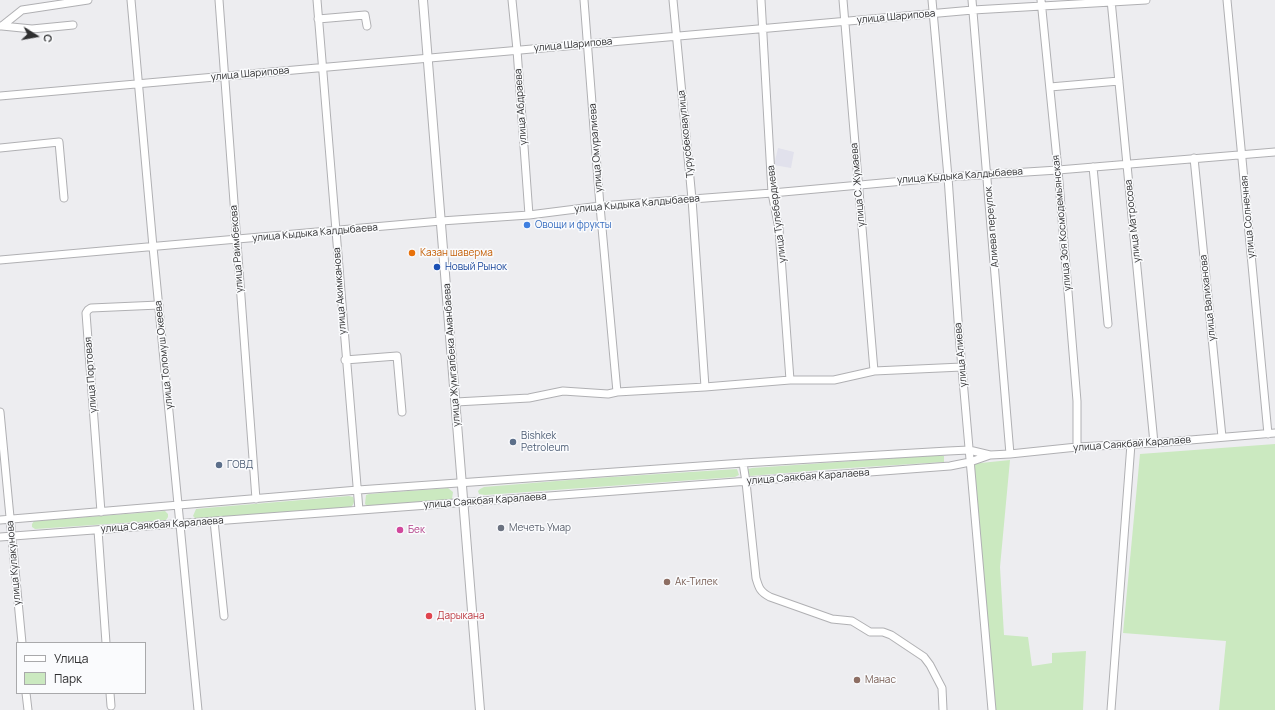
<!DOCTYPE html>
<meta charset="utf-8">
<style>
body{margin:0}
#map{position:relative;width:1275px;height:710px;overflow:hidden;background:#ededf0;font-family:Manrope,sans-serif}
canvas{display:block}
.legend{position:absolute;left:16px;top:642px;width:130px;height:52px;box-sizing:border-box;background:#fafbfd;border:1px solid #a9a9ab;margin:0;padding:5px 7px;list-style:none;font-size:12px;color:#2f2f30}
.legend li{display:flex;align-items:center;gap:8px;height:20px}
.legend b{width:20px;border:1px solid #a9a9ab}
.north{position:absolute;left:16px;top:16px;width:40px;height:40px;-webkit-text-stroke:3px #fafbfd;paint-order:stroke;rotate:101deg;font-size:11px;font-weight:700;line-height:16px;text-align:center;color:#2f2f30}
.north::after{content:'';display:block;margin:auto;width:14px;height:18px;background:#2f2f30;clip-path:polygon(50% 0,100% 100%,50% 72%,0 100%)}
</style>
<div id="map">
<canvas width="1275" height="710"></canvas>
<ul class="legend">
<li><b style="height:5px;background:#fff"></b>Улица</li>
<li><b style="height:11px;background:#cbe9c0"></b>Парк</li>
</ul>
<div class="north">С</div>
</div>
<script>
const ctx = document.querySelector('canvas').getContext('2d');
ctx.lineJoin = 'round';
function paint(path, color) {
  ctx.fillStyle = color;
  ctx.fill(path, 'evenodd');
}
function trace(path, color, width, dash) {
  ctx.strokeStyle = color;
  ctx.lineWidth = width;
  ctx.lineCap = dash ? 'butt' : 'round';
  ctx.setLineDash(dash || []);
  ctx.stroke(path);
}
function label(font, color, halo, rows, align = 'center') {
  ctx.font = font + ' Manrope,sans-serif';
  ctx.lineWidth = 3;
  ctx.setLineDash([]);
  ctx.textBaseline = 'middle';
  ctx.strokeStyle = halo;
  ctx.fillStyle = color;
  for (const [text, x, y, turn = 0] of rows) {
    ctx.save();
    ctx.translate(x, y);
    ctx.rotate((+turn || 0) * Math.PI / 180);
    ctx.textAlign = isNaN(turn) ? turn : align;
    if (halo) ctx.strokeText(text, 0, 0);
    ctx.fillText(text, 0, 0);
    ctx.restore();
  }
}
paint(new Path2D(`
 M 778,148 L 794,152 L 791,168 L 774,165 Z`), '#e1e1ec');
paint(new Path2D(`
 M 1275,444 L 1275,710 L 1219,710 L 1226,641 L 1123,633 L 1140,454 Z
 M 939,455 L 944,456 L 944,462 L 833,469 L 750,476 L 746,472 L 748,469 L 752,468 Z
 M 1010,460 L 1000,567 L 1004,635 L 1028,637 L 1032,666 L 1052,663 L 1052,653 L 1086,651 L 1083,710 L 995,710 L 971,464 Z
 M 737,469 L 739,475 L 735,477 L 485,495 L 479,494 L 478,491 L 480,489 L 484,487 L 581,479 Z
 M 448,488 L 453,492 L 452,499 L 449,501 L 367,506 L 365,504 L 366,495 L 369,494 Z
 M 349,496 L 353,497 C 355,502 354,504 351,507 L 230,517 L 195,518 L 193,516 L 196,509 L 206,508 Z
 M 165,511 L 168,514 L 168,517 L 166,520 L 35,529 L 32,527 L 32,524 L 34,521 Z`), '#cbe9c0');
const minor = new Path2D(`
 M 131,0 L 153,247 L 198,710
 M 219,0 L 256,499
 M 317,0 L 359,510
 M 512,0 L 517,50 L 529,215
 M 584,0 L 600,206 L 617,392
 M 673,0 L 692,199 L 705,387
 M 761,0 L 772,193 L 779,229 L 790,380
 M 843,0 L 874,371
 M 932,0 L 948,177 L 959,334 L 992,710
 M 972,0 L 1010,454
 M 1041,0 L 1058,170 L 1077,401 L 1077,447
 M 1111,0 L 1154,443
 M 1227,0 L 1268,434
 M 318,19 L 365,15 L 367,26
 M 0,26 L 2,26 L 22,10 L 88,0
 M 2,26 L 32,29 L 73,25
 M 1050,87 L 1119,81
 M 0,96 L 973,10 L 1146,0
 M 0,148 L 59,142 L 64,198
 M 1194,158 L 1222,437
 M 1093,167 L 1108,324
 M 0,260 L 441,221 L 529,215 L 600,206 L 772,193 L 948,177 L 1058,170 L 1275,152
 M 345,360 L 397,356 L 402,412
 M 456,402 L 529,398 L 563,391 L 608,394 L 617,392 L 705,387 L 790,380 L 834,380 L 874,371 L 962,367
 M 0,412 L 22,643
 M 743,463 L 746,482 L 756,578 C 759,588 760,592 770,597 L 832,619 L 852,621 L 870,632 L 883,632 L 891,635 L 924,657 L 930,665 L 942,688 L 943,710
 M 101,512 L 86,313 L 88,310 L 91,308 L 159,305
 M 0,520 L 358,490 L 743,463 L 948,451 L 969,450 L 990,455 L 1010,454 L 1077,447 L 1154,443 L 1275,433
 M 214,521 L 224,616
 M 98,530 L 106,643
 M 0,537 L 950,466 L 970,462 L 990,455
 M 26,693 L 28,710
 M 110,693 L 111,706
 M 1111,710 L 1131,444`);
const major = new Path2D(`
 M 423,0 L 480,710`);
trace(minor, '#b0b0b3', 9);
trace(major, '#b0b0b3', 10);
trace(minor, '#fff', 7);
trace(major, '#fff', 8);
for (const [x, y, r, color] of [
 [527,225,4,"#3f7fe0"],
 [412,253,4,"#e8710a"],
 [437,267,4,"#1a4fb4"],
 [513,442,4,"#5c6f8a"],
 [219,465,4,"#5c6f8a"],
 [501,528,4,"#6b7280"],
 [400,530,4,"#d1479c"],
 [667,582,4,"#8d6e63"],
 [429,616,4,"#e0444e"],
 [857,680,4,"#8d6e63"]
]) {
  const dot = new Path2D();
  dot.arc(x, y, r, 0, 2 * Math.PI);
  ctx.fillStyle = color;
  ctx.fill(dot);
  trace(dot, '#fafbfd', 1.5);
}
label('10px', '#2f2f30', '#fafbfd', [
 ["улица Шарипова",896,17,-5],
 ["улица Шарипова",573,45,-5],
 ["улица Шарипова",250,74,-5],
 ["улица Абдраева",521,107,-94],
 ["Турусбековаулица",686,134,-96],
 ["улица Омуралиева",596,148,-94],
 ["улица Кыдыка Калдыбаева",960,176,-4],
 ["улица С. Жумаева",858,185,-95],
 ["улица Кыдыка Калдыбаева",637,204,-5],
 ["улица Тулебердиева",777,214,-97],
 ["улица Солнечная",1248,217,-95],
 ["улица Матросова",1133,221,-96],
 ["улица Зоя Космодемьянская",1062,223,-95],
 ["Алиева переулок",992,227,-95],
 ["улица Кыдыка Калдыбаева",315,233,-5],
 ["улица Раимбекова",237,249,-94],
 ["улица Акимканова",340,291,-94],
 ["улица Валиханова",1208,298,-96],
 ["улица Толомуш Океева",164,355,-96],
 ["улица Жумгалбека Аманбаева",452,355,-94],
 ["улица Алиева",961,355,-95],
 ["улица Портовая",91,375,-94],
 ["улица Саякбай Каралаев",1132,444,-4],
 ["улица Саякбая Каралаева",808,477,-4],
 ["улица Саякбая Каралаева",485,501,-4],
 ["улица Саякбая Каралаева",162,525,-4],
 ["улица Кулакунова",14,563,-95]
]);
label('10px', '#366cbe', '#fafbfd', [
 ["Овощи и фрукты",535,225]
], 'left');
label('10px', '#c56008', '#fafbfd', [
 ["Казан шаверма",420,253]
], 'left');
label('10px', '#164399', '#fafbfd', [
 ["Новый Рынок",445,267]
], 'left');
label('10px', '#4e5e75', '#fafbfd', [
 ["Bishkek",521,436],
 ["Petroleum",521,448],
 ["ГОВД",227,465]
], 'left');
label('10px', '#5b616d', '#fafbfd', [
 ["Мечеть Умар",509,528]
], 'left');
label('10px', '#b23c85', '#fafbfd', [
 ["Бек",408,530]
], 'left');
label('10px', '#785e54', '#fafbfd', [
 ["Ак-Тилек",675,582],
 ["Манас",865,680]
], 'left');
label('10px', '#be3a42', '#fafbfd', [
 ["Дарыкана",437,616]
], 'left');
</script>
